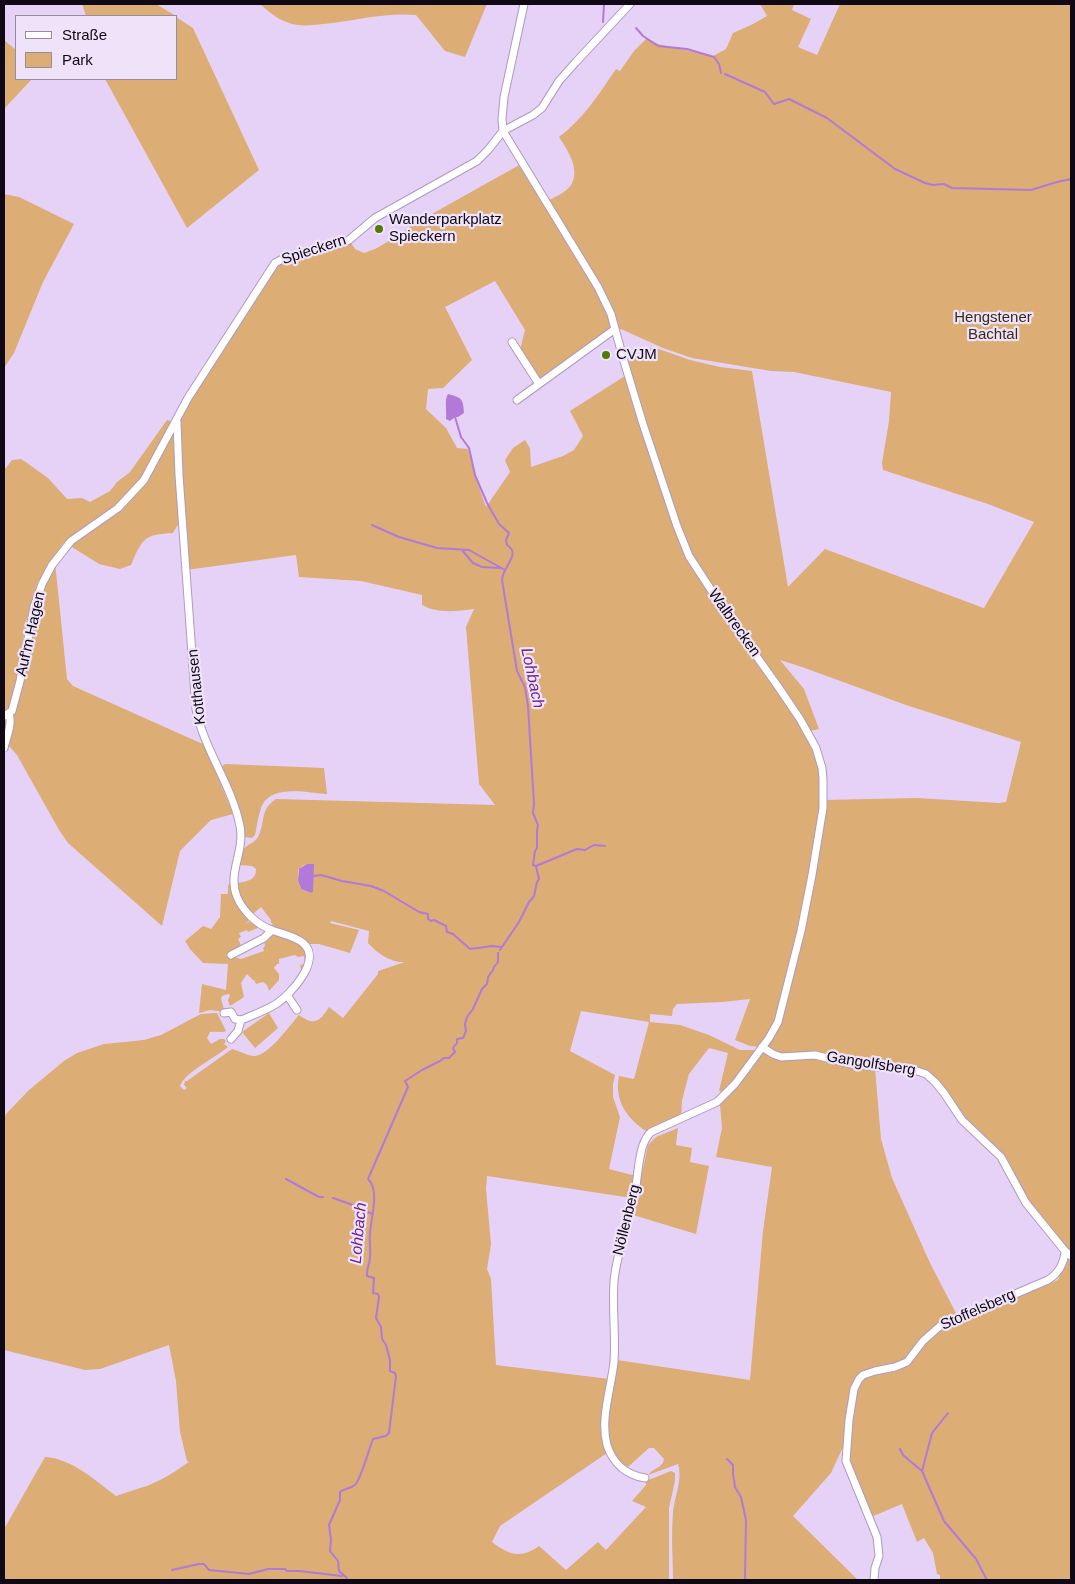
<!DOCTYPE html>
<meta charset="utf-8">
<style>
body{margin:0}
#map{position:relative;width:1075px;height:1584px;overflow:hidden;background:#e7d2f7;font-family:Helvetica,sans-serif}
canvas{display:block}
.frame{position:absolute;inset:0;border:5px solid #100915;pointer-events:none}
.legend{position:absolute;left:15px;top:15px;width:162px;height:65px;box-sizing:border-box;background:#efe3f9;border:1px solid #968c9e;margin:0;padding:6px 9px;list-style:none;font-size:15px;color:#100915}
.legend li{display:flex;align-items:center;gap:10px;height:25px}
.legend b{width:25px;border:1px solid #968c9e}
</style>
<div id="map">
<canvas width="1075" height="1584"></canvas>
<div class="frame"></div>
<ul class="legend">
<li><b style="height:6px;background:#fff"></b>Straße</li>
<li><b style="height:14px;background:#dcad74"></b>Park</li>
</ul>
</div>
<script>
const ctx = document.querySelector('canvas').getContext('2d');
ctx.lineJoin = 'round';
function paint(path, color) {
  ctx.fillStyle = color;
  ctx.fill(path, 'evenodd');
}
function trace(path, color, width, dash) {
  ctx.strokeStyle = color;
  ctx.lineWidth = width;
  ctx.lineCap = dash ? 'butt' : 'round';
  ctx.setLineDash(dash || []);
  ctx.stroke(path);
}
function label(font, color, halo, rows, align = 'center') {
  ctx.font = font + ' Helvetica,sans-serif';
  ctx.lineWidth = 4.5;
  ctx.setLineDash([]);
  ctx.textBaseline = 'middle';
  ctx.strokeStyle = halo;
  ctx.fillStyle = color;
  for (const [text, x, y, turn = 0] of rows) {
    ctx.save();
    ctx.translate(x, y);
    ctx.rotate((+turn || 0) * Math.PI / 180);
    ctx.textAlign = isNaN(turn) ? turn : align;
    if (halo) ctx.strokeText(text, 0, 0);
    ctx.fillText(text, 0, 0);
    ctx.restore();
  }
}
paint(new Path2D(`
 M 82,4 L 156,4 L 176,16 L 86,16 Z
 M 260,4 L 487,4 L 465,57 L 445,51 L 416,15 C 385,12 354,21 323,24 C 312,25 300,27 289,23 C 278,20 268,11 260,4 Z
 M 760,4 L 794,4 L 792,10 L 811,19 L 798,47 L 817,55 L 840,4 L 1071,4 L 1071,1580 L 940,1580 L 940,1575 L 937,1574 L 933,1553 L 924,1538 L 917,1542 L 902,1504 L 871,1517 C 864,1502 850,1476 847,1461 C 845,1449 853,1386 861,1379 C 874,1368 894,1374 907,1363 C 914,1357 918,1349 924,1342 C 930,1335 937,1330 945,1326 L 1058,1280 L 1067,1258 L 1017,1191 L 1004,1167 L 991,1149 L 969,1130 L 953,1112 L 935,1085 L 916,1072 L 917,1071 L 875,1068 L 881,1139 L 892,1178 L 930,1263 L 957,1315 C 945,1320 933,1326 924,1335 C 918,1343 913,1353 904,1359 C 884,1374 866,1357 852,1386 L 844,1445 L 831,1473 L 793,1516 L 858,1580 L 673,1580 C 673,1558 671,1536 673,1514 C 674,1497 683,1480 678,1464 L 648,1475 C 653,1468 663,1468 664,1459 L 654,1448 L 649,1448 L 628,1467 C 621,1463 615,1458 611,1451 C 602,1428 613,1385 617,1360 L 750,1380 L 763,1231 L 772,1167 L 716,1157 L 722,1128 L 720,1105 C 737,1089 749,1072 760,1052 L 767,1054 L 768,1051 L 762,1047 L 750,1046 L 735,1040 L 750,999 L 722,1002 L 677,1004 L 673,1009 L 672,1016 L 650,1014 L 650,1022 L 680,1025 L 709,1035 L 740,1050 L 756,1050 L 728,1092 L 719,1091 L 728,1053 L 709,1048 L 689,1074 L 682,1100 L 681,1119 L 654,1133 C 648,1133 644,1130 639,1126 C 623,1113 615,1097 619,1076 L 634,1079 L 649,1022 L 581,1011 L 570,1051 L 615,1075 L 613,1084 L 613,1097 L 620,1117 L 609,1169 L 636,1176 L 632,1198 L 487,1176 L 486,1189 L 491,1244 L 487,1269 L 491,1279 L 496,1365 L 609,1379 C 606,1403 598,1429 607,1453 L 500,1526 L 492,1542 C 509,1555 521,1559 539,1546 L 566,1570 L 598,1542 L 606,1550 L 646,1507 L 632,1501 L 646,1485 L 646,1481 L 671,1471 L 675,1473 L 675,1481 L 669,1508 L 669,1580 L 4,1580 L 4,1529 L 45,1457 C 71,1458 96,1481 116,1496 C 127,1492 137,1489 147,1486 C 162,1480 176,1471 189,1462 L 187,1461 L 180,1432 L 176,1381 L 169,1345 L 100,1369 L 85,1370 L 4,1350 L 4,1119 L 6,1114 L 29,1090 L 64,1061 L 77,1053 L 104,1044 L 144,1040 L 161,1035 L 201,1014 L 217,1013 L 226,1031 C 223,1033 215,1031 210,1032 L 207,1038 L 211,1044 L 220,1039 L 224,1039 L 226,1041 L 224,1044 L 228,1047 C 215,1058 185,1072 180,1086 L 184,1090 L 187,1088 L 184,1085 L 185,1081 L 187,1081 L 232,1049 C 240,1051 247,1056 255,1056 C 269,1055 290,1025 299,1015 C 314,1026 320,1022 329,1007 L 343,1018 L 378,974 L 378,971 L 405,962 C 391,963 378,954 368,943 L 369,931 L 331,921 L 330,923 L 359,930 L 350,953 L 319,944 L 307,944 L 299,938 L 270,927 L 273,923 L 271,923 L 271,920 L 261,907 L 253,914 C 244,904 239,896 238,883 C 247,881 256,881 256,869 L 252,866 L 239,865 C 240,861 241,854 243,850 C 247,844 255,843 258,837 C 266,822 259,810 276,799 L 495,805 L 479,784 L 466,627 L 474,609 C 456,611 439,614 422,605 L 422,595 L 361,581 L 299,577 L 296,555 L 186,570 L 185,527 L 178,446 L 181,418 L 198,387 L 271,271 L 282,261 L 304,254 L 338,247 L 350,241 L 355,249 L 364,253 L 375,249 L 396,237 L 414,224 L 521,164 L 544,203 C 552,198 566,193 571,185 C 581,170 567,149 559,137 C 583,119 599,94 616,69 L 620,71 L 634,51 L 647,38 L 658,44 L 713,56 L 726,49 L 733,33 L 753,24 L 767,16 ZM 495,281 L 525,330 L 520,350 L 522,359 L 539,384 L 615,329 L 621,329 L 663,348 L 692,358 L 771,371 L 794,372 L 891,392 L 889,421 L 882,463 L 883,470 L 988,504 L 1034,522 L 984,608 L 989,610 L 825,549 L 788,587 L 752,371 L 720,367 L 690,360 L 653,347 L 627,362 L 628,374 L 570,411 L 583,436 L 574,450 L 563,456 L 531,467 L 530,448 L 525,440 L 513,448 L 505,460 L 510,472 L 486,507 L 475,476 L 468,449 L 457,448 L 446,428 L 426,409 L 428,389 L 443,388 L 472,360 L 445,307 ZM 780,660 L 802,667 L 906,705 L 1021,742 L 1006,802 L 999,803 L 917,798 L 823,800 L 821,772 L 805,732 L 819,729 L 804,689 ZM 310,864 L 313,864 L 313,892 L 311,893 L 301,889 L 298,880 L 298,870 L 304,865 Z
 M 176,17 L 193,28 L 259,170 L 187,228 L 105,79 L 176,79 Z
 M 4,40 L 16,50 L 16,79 L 32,79 L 4,109 Z
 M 4,194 L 19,197 L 74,224 L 43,282 L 14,353 L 4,368 Z
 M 167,420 L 174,422 L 174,447 L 179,523 L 173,533 C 143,534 142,540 131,565 L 120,569 L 99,564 L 64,542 L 37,584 L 26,622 L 16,684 L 4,741 L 4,468 L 6,468 L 12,460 L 21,459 L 27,463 L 48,478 L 67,499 L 82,498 L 90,502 L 110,491 L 117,482 L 130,472 Z
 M 55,562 L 67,679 L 73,686 L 205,745 L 233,814 L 211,820 L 180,851 L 162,926 L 68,843 L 59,830 L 17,755 L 10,747 L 5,746 L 34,607 Z
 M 225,764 L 324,768 L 327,794 C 308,793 270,783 261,808 C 258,817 257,826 255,835 L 252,838 L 245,837 L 241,815 L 221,767 Z
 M 232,878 C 235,894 239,906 251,918 L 250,920 L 245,924 L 253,920 L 260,927 L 248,932 L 247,930 L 239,933 L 241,937 L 238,939 L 242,947 L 237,951 L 227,953 L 228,955 L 241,959 L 264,951 L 263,948 L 265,946 L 264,941 L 276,933 C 299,939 317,949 302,974 L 300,965 L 305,964 L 304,956 L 298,957 L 295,955 L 279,959 L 279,964 L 277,964 L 274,968 L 279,974 L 279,980 L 269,991 L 267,985 L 263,982 L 256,984 L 254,980 L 253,980 L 247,974 L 241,983 L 244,997 L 230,1006 L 228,1000 L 230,995 L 228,994 L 222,996 L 221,999 L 224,1009 L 226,1008 L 226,1012 L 210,1010 L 199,1013 L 202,984 L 226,990 L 228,964 L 203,963 L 190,949 L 185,941 L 203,926 L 211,929 L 220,917 L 221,894 L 228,894 L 228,886 Z
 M 269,1013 L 278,1028 L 255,1048 L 242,1032 Z
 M 678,1128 L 676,1145 L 692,1148 L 690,1162 L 709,1166 L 696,1234 L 633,1215 L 648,1145 L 656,1137 Z`), '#dcad74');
paint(new Path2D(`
 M 448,394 C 462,398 463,398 464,413 L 458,417 L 455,417 L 450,421 L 446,419 C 447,411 444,400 448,394 Z
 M 307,864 L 314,864 L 313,892 L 311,893 L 301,889 L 298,880 L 299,869 Z`), '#b279d9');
trace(new Path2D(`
 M 603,22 L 604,4
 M 636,28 L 643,36 L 658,46 L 687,49 L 714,57 L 719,64 L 721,73
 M 725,74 L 765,92 L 774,104 L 789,99 L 827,118 L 895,169 L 925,183 L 933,185 L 944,184 L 952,188 L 1031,190 L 1057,182 L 1071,179
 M 455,417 L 461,437 L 469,448 L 475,475 L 487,503 L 499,524 L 509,533 L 506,540 L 507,545 C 522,554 502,567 502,580 L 517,671 L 525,687 L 528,706 L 534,804 L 533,813 L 538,825 L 537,830 L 537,848 L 535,851 L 533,865 L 536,866 L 539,879 L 537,882 L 534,896 L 529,902 L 519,922 L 500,950
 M 372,525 L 399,537 L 437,548 L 469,550 L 505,570
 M 462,550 L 473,563 L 482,567 L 500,568
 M 536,866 L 577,849 L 585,850 L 594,845 L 605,846
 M 313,876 L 321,875 L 342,881 L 371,886 L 384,891 L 419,912 L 428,914 L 428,919 L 431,921 L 434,920 L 446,926 L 447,932 L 453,934 L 470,949 L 492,946 L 501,947
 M 286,1179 L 319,1197 L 323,1197
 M 333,1198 L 353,1205 L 372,1214
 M 948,1413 L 932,1433 L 922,1471 L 944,1521 L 976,1559 L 987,1580
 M 900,1449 L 903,1455 L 922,1471
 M 727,1459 L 733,1465 L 733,1474 L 735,1487 L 741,1497 L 746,1520 L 745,1580
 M 172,1570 L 199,1564 L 204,1564 L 209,1570 L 249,1574 L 268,1569 L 285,1569 L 287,1571 L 299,1571 L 342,1576
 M 347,1580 L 347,1578 L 339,1571 L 338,1561 L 330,1551 L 331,1540 L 329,1525 L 340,1500 L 340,1492 C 345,1488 350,1489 355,1485 C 361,1479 369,1449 373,1439 L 386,1436 L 389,1433 L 396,1376 L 395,1373 L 390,1371 L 390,1360 L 386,1345 L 382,1339 L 381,1327 L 376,1318 L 379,1297 L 378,1294 L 373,1293 L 374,1278 L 367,1276 C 366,1269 370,1264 370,1257 C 371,1249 369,1241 370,1233 C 371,1218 380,1190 368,1179 L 408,1087 L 405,1081 L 422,1070 L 440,1061 L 444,1058 L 449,1058 L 455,1052 L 453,1048 L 457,1043 L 457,1039 L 463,1038 L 466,1031 L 465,1024 L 467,1017 L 473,1009 L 482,989 L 487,984 L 488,977 L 493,970 L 494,967 L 498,962 L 498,953`), '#b279d9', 2);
const street = new Path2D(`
 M 524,4 L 504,97 L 502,119 L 503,131 L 598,287 L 611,314 L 623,358 L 643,424 L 677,526 L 689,556 L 732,622 L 777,685 L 800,719 L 816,748 L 822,768 L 823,779 L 823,808 L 812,875 L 801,931 L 778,1022 L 769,1038 L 744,1072 L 735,1084 L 717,1102 L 651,1132 C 647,1136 645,1140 643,1145 C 637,1163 638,1183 633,1201 C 627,1228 616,1255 614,1282 C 612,1309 616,1336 614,1362 C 611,1389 600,1419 607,1445 C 613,1464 627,1475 645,1478
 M 512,342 L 539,384
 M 517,400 L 615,329
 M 177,422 L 179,475 L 196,709 C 204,750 232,785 240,826 C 245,852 227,873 237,897 C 243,911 257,925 272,930 C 282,934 295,936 303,943 C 323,960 290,995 276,1004 C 265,1011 253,1015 241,1020 L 238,1031 L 231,1039
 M 4,716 L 12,711 L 20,681 L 34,607 L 42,584 L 52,565 L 71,541 L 118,508 L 144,480 L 188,398 L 275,263 L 286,257 L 336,245 L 349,240 L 375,218 L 477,161 L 488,150 L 503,131 L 533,115 L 542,108 L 559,81 L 575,63 L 630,4
 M 4,748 C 6,738 13,724 9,714
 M 231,955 L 264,938 L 272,930
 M 287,995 L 297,1010
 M 224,1013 L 231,1012 L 235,1019 L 241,1020
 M 762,1047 L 773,1054 L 781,1057 L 815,1055 L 851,1064 L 917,1071 L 926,1074 L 935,1082 L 944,1093 L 962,1120 L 1001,1157 L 1026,1203 L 1065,1251 L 1071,1256
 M 874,1580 L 875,1568 L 879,1556 L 877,1537 L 846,1461 L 849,1420 L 854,1389 L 859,1379 L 863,1375 L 875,1371 L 895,1367 L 907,1362 L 923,1341 L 940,1326 L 1048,1280 C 1059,1273 1064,1264 1065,1251`);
trace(street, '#ae9abe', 9);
trace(street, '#fff', 7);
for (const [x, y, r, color] of [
 [379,229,5,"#4f7c00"],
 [606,355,5,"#4f7c00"]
]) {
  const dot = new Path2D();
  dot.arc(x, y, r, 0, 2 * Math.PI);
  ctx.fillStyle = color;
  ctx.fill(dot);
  trace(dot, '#efe3f9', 2);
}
label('15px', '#100915', '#efe3f9', [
 ["Wanderparkplatz",389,220],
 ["Spieckern",389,237],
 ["CVJM",616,355]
], 'left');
label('15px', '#100915', '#efe3f9', [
 ["Spieckern",314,250,-18],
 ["Walbrecken",734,623,55],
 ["Auf'm Hagen",31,634,-77],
 ["Kotthausen",197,687,-96],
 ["Gangolfsberg",871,1064,9],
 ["Nöllenberg",627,1220,-76],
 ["Stoffelsberg",978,1310,-24]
]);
label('15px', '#392a19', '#efe3f9', [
 ["Hengstener",993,318],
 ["Bachtal",993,335]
]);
label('italic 16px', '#6d2395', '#efe3f9', [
 ["Lohbach",532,678,78],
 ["Lohbach",359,1233,-85]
]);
</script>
